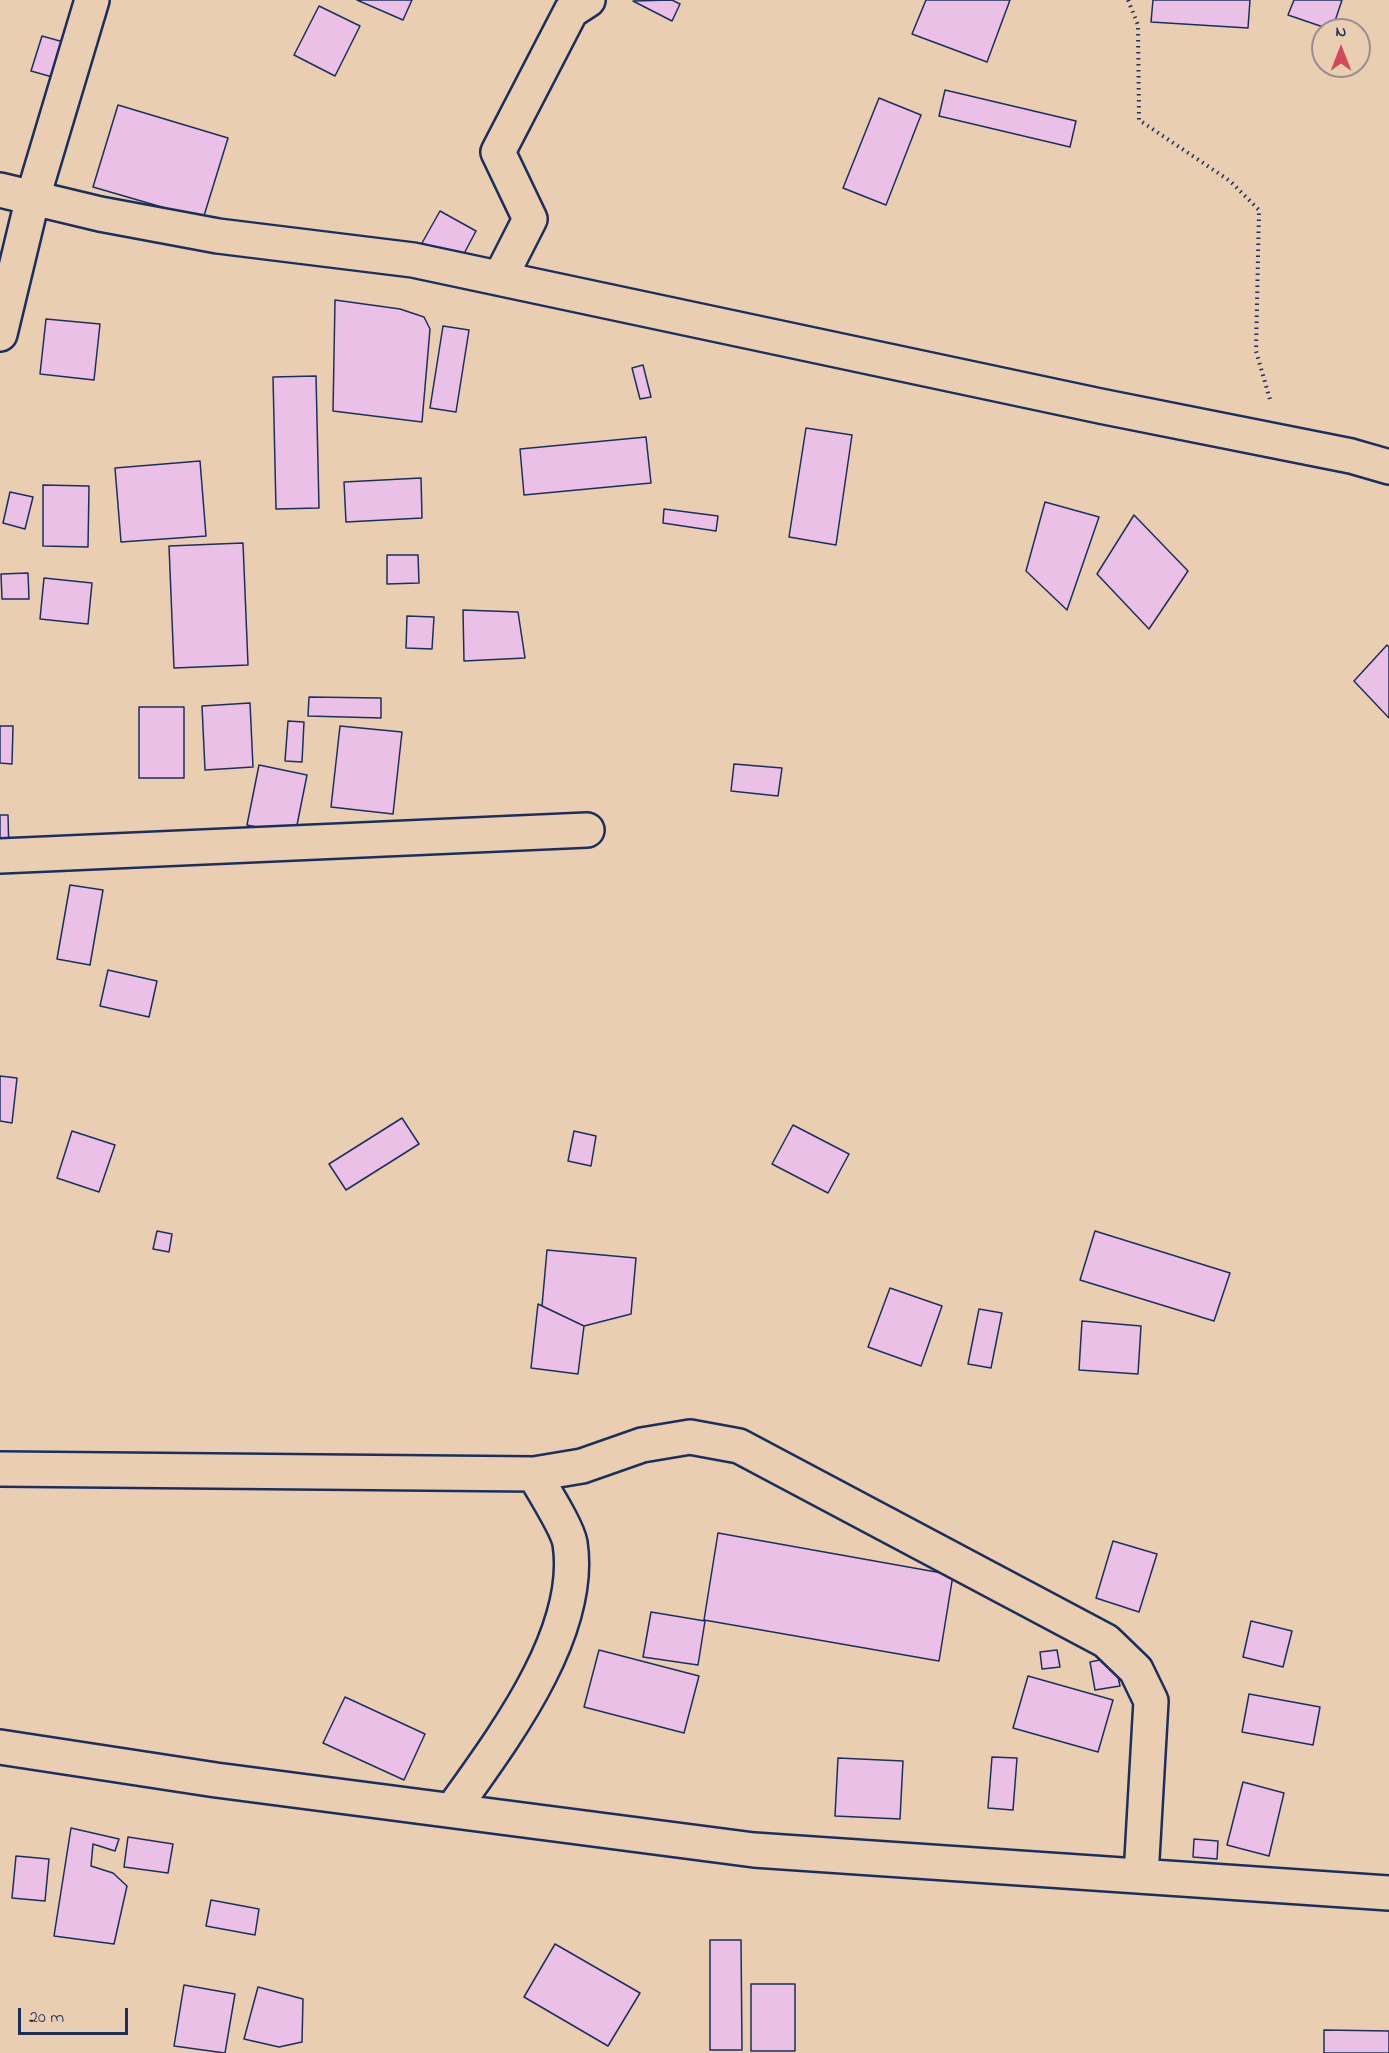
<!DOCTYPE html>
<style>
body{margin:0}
#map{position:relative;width:1389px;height:2053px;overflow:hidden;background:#eaceb1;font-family:"Indie Flower",sans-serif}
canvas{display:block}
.north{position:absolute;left:1311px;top:18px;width:60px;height:60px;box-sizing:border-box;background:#eaceb1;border:2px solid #978e90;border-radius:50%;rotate:0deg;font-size:16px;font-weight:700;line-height:24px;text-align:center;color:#1b2f5e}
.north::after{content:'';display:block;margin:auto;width:21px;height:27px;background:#d1495b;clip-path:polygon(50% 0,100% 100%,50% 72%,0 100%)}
.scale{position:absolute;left:18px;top:2008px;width:110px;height:27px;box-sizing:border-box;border:3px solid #1b2f5e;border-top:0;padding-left:8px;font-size:18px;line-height:21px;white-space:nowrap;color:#1b2f5e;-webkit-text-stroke:4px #eaceb1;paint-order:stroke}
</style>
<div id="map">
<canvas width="1389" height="2053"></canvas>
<div class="north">N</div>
<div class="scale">20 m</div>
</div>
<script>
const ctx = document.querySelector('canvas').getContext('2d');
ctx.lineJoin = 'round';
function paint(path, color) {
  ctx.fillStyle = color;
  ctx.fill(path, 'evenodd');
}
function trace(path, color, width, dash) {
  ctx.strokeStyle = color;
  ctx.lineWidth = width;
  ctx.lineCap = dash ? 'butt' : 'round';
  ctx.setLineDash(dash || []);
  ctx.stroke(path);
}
const building = new Path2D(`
 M 357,0 L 412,0 L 403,20 Z
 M 672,0 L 680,4 L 672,21 L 633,1 Z
 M 926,0 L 1010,0 L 987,62 L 912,34 Z
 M 1153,0 L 1250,0 L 1248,28 L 1151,22 Z
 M 1294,0 L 1342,0 L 1332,30 L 1288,15 Z
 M 319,6 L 360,26 L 335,76 L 294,55 Z
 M 42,36 L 67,43 L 56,78 L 31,71 Z
 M 945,90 L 1076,121 L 1070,147 L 939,116 Z
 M 879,98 L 921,115 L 886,205 L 843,188 Z
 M 118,105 L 228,138 L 203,219 L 93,187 Z
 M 440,211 L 476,231 L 459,263 L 422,243 Z
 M 335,300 L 400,309 L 424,317 L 430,329 L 422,422 L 333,411 Z
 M 46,319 L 100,324 L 94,380 L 40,374 Z
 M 443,326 L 469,330 L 456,412 L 430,408 Z
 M 643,365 L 651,397 L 640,399 L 632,368 Z
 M 316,376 L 319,508 L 276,509 L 273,377 Z
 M 806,428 L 852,435 L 836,545 L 789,537 Z
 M 646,437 L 651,483 L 524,495 L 520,449 Z
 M 200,461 L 206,536 L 121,542 L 115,468 Z
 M 421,478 L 422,518 L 346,522 L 344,482 Z
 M 43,485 L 89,486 L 88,547 L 43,546 Z
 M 10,492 L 33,497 L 25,529 L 3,523 Z
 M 1045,502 L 1099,517 L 1067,610 L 1026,571 Z
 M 664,509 L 718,516 L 716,531 L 663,523 Z
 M 1134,515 L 1188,571 L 1149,629 L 1097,574 Z
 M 243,543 L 248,665 L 174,668 L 169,546 Z
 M 387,555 L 418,555 L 419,583 L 387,584 Z
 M 28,573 L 29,599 L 2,599 L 1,574 Z
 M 44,578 L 92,583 L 88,624 L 40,619 Z
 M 463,610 L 518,612 L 525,658 L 464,661 Z
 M 407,616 L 434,617 L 432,649 L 406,648 Z
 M 1387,645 L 1389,647 L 1389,718 L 1354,681 Z
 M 309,697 L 381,698 L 381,718 L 308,716 Z
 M 250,703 L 253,767 L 205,770 L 202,706 Z
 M 139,707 L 184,707 L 184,778 L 139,778 Z
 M 288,721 L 304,722 L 302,762 L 285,761 Z
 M 0,726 L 13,726 L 12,764 L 0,763 Z
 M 340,726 L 402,732 L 393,814 L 331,807 Z
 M 734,764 L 782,768 L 778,796 L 731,791 Z
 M 259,765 L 307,775 L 295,835 L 247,825 Z
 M 0,815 L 8,815 L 9,854 L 0,854 Z
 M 70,885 L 103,890 L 90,965 L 57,959 Z
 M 108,970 L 157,981 L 149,1017 L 100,1006 Z
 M 0,1076 L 17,1078 L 12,1123 L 0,1121 Z
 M 402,1118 L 419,1144 L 346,1190 L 329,1164 Z
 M 793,1125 L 849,1154 L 828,1193 L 772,1164 Z
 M 72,1131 L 115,1145 L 99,1192 L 57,1178 Z
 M 574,1131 L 596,1136 L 591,1166 L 568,1161 Z
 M 157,1231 L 172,1234 L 169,1252 L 153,1249 Z
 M 1095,1231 L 1230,1273 L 1214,1321 L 1080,1280 Z
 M 547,1250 L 636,1258 L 631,1314 L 584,1326 L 542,1306 Z
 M 890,1288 L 942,1306 L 921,1366 L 868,1347 Z
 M 538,1304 L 584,1326 L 578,1374 L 531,1368 Z
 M 979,1309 L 1002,1313 L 991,1368 L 968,1364 Z
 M 1082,1321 L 1141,1326 L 1138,1374 L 1079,1370 Z
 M 718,1533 L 953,1575 L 939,1661 L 704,1620 Z
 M 1113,1541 L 1157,1554 L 1139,1612 L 1096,1598 Z
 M 651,1612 L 705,1621 L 698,1665 L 643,1657 Z
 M 1251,1621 L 1292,1631 L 1283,1667 L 1243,1657 Z
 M 599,1650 L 699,1676 L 684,1733 L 584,1707 Z
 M 1057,1650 L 1060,1667 L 1042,1669 L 1040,1652 Z
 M 1114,1657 L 1120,1686 L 1095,1690 L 1090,1662 Z
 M 1028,1676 L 1113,1700 L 1098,1752 L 1013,1728 Z
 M 1249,1694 L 1320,1707 L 1313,1745 L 1242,1732 Z
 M 345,1697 L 425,1734 L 404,1780 L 323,1743 Z
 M 992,1757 L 1017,1758 L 1013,1810 L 988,1808 Z
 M 838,1758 L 903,1761 L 900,1819 L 835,1816 Z
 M 1243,1782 L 1284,1793 L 1269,1856 L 1227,1845 Z
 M 71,1828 L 119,1839 L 115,1851 L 93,1844 L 91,1866 L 113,1873 L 127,1886 L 114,1944 L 54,1936 Z
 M 128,1837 L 173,1844 L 168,1873 L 124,1867 Z
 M 1194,1839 L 1218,1841 L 1217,1859 L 1193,1857 Z
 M 16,1856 L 49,1859 L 45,1901 L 12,1898 Z
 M 211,1900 L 259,1909 L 255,1935 L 206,1926 Z
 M 710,1940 L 741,1940 L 742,2050 L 710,2050 Z
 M 555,1944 L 640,1993 L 608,2046 L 524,1997 Z
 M 751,1984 L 795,1984 L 795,2051 L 751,2051 Z
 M 184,1985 L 235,1994 L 225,2053 L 174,2046 Z
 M 258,1987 L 303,1999 L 302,2042 L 279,2047 L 244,2039 Z
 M 1324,2030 L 1389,2031 L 1389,2053 L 1324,2053 Z`);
paint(building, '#ebc0e7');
trace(building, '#1b2f5e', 1.5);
const minor = new Path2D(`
 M 0,190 L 100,214 L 218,236 L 413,260 L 1100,406 L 1351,456 L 1389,467
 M 500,278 L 530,219 L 498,152 L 571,11 L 588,0
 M 0,334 L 33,197 L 92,0
 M 0,856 L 587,830
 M 0,1469 L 534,1474 L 582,1466 L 642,1445 L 690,1437 L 739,1446 L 1106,1641 L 1136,1670 L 1151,1701 L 1141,1876
 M 0,1747 L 216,1780 L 754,1850 L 1389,1893
 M 453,1809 C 502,1740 584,1633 570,1543 C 567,1527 543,1490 534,1474`);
trace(minor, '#1b2f5e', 38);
trace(new Path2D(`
 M 1128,0 L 1138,25 L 1139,120 L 1230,181 L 1259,210 L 1256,351 L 1271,403`), '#1b2f5e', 4, [1.5, 4.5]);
trace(minor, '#eaceb1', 33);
</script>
